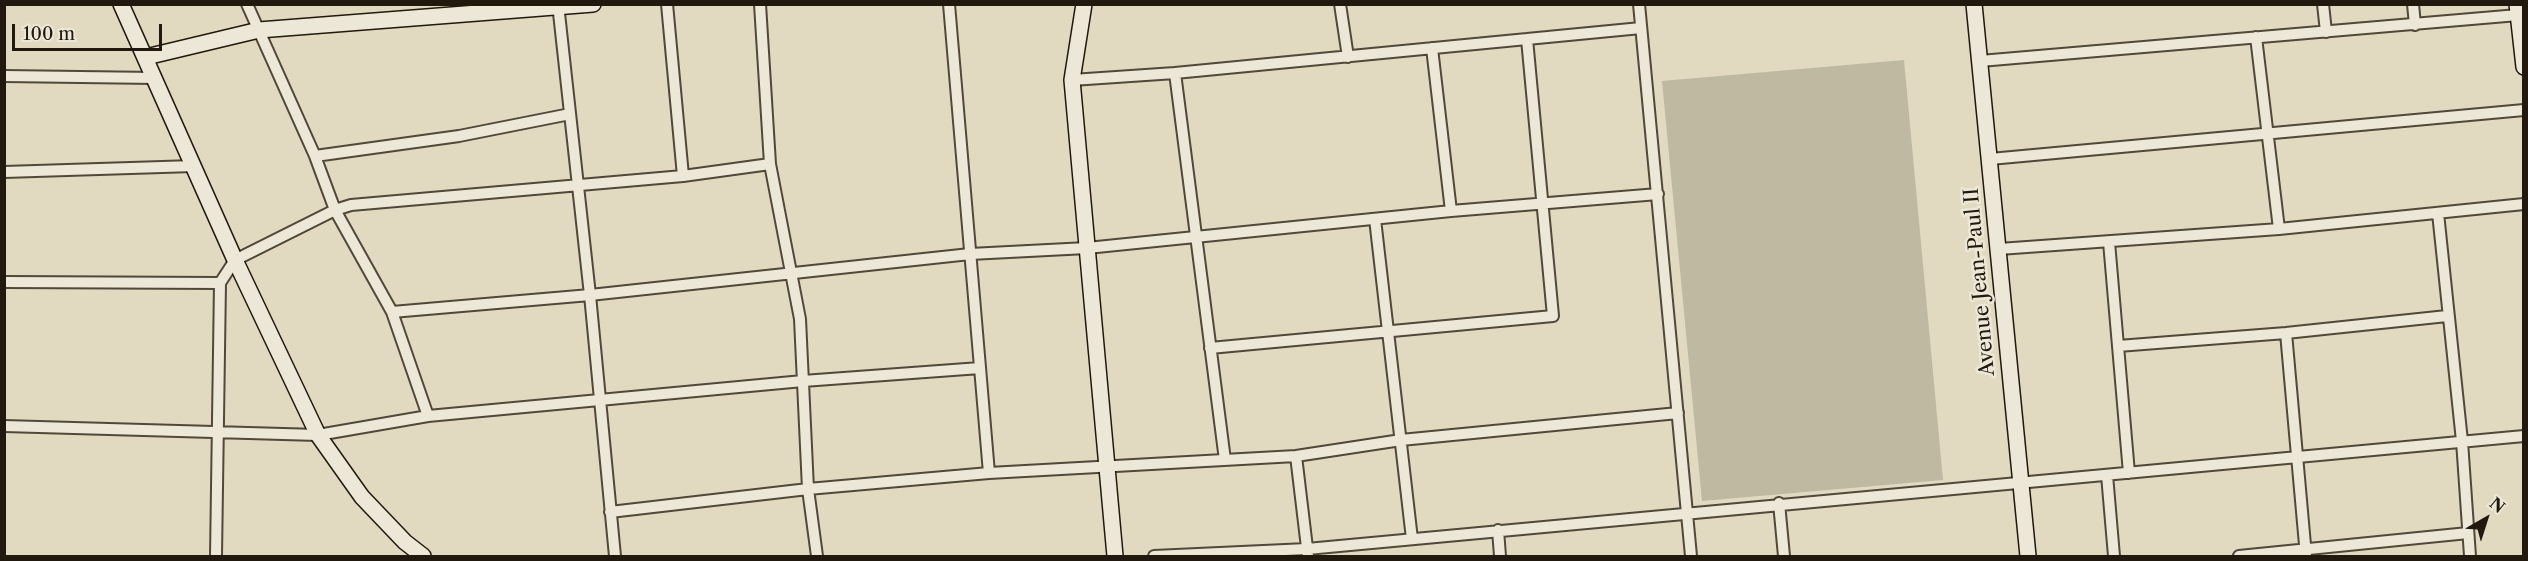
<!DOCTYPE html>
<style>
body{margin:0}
#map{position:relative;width:2528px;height:561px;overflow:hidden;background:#e1dac0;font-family:"Libre Caslon Text",serif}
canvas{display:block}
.frame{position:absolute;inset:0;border:6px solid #21180e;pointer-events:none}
.north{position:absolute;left:2456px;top:489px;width:60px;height:60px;-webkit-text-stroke:4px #ece7d6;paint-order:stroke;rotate:39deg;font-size:16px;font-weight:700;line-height:24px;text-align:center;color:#21180e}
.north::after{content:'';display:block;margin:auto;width:21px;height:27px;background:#21180e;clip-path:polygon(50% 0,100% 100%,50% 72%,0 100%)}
.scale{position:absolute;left:12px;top:24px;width:150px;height:27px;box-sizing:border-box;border:3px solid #21180e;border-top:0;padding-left:8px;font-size:18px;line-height:21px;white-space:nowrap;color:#21180e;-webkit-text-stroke:4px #ece7d6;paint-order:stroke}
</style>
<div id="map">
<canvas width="2528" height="561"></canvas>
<div class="frame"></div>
<div class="north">N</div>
<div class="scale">100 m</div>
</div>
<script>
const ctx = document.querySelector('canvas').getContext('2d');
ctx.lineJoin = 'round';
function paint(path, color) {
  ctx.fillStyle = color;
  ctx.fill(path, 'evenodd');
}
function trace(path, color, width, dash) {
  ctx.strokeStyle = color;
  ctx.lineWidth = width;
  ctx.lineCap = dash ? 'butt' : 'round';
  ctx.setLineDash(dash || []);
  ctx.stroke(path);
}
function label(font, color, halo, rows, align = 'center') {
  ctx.font = font + ' "Libre Caslon Text",serif';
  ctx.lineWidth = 5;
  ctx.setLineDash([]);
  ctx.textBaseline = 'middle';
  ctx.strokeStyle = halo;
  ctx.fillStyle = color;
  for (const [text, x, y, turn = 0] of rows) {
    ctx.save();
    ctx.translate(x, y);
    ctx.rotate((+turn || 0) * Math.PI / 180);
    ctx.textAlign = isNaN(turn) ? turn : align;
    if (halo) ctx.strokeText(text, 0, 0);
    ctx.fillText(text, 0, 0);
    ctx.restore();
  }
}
paint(new Path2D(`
 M 1904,60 L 1943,480 L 1702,501 L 1662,81 Z`), '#c0b9a2');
const street = new Path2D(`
 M 247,4 L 315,156 L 335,210 L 392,312 L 428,416
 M 558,4 L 590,295 L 615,556
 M 667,4 L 683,176
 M 760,4 L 770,164 L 800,319 L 808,489 L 817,556
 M 949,4 L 989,473
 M 1340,4 L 1348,57
 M 1639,4 L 1691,556
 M 2323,4 L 2326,32
 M 2413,4 L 2415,25
 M 2256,37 L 2279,229
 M 1432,48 L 1451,211
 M 1980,61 L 2518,15
 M 1175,73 L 1225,460
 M 4,76 L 156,78
 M 1072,80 L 1175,73 L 1641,28
 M 315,156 L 459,136 L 570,114
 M 1990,159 L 2524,110
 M 4,172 L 194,166
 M 2438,213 L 2462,441 L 2470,556
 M 1375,219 L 1412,539
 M 2109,242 L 2129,473
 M 1999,249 L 2279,229 L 2524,204
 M 4,282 L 220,283
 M 392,312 L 590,295 L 970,254 L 1087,248 L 1451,211 L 1658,194
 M 2286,333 L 2306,556
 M 2118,346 L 2286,333 L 2447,316
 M 1210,348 L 1553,316 L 1527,39
 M 4,426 L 318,435 L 428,416 L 803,381 L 980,368
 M 1296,456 L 1308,556
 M 2107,475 L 2114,556
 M 1779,503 L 1784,556
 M 610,512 L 808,489 L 989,473 L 1296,456 L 1401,440 L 1678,413
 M 1498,530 L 1500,556
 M 216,556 L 220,283 L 235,260 L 335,210 L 351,205 L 683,176 L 770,164
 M 1154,556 L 1307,549 L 2524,436
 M 2239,556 L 2468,533`);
const secondary = new Path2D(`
 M 121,4 L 235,260 L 318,435 L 362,497 L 405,542 L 423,556
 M 1084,4 L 1072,80 L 1115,556
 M 1974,4 L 2028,556
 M 2517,4 L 2524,67
 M 146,57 L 259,30 L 593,4`);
trace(street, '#51483a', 14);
trace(secondary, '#21180e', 18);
trace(street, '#ece7d6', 10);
trace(secondary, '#ece7d6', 15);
label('20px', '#21180e', '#ece7d6', [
 ["Avenue Jean-Paul II",1980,282,-95]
]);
</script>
